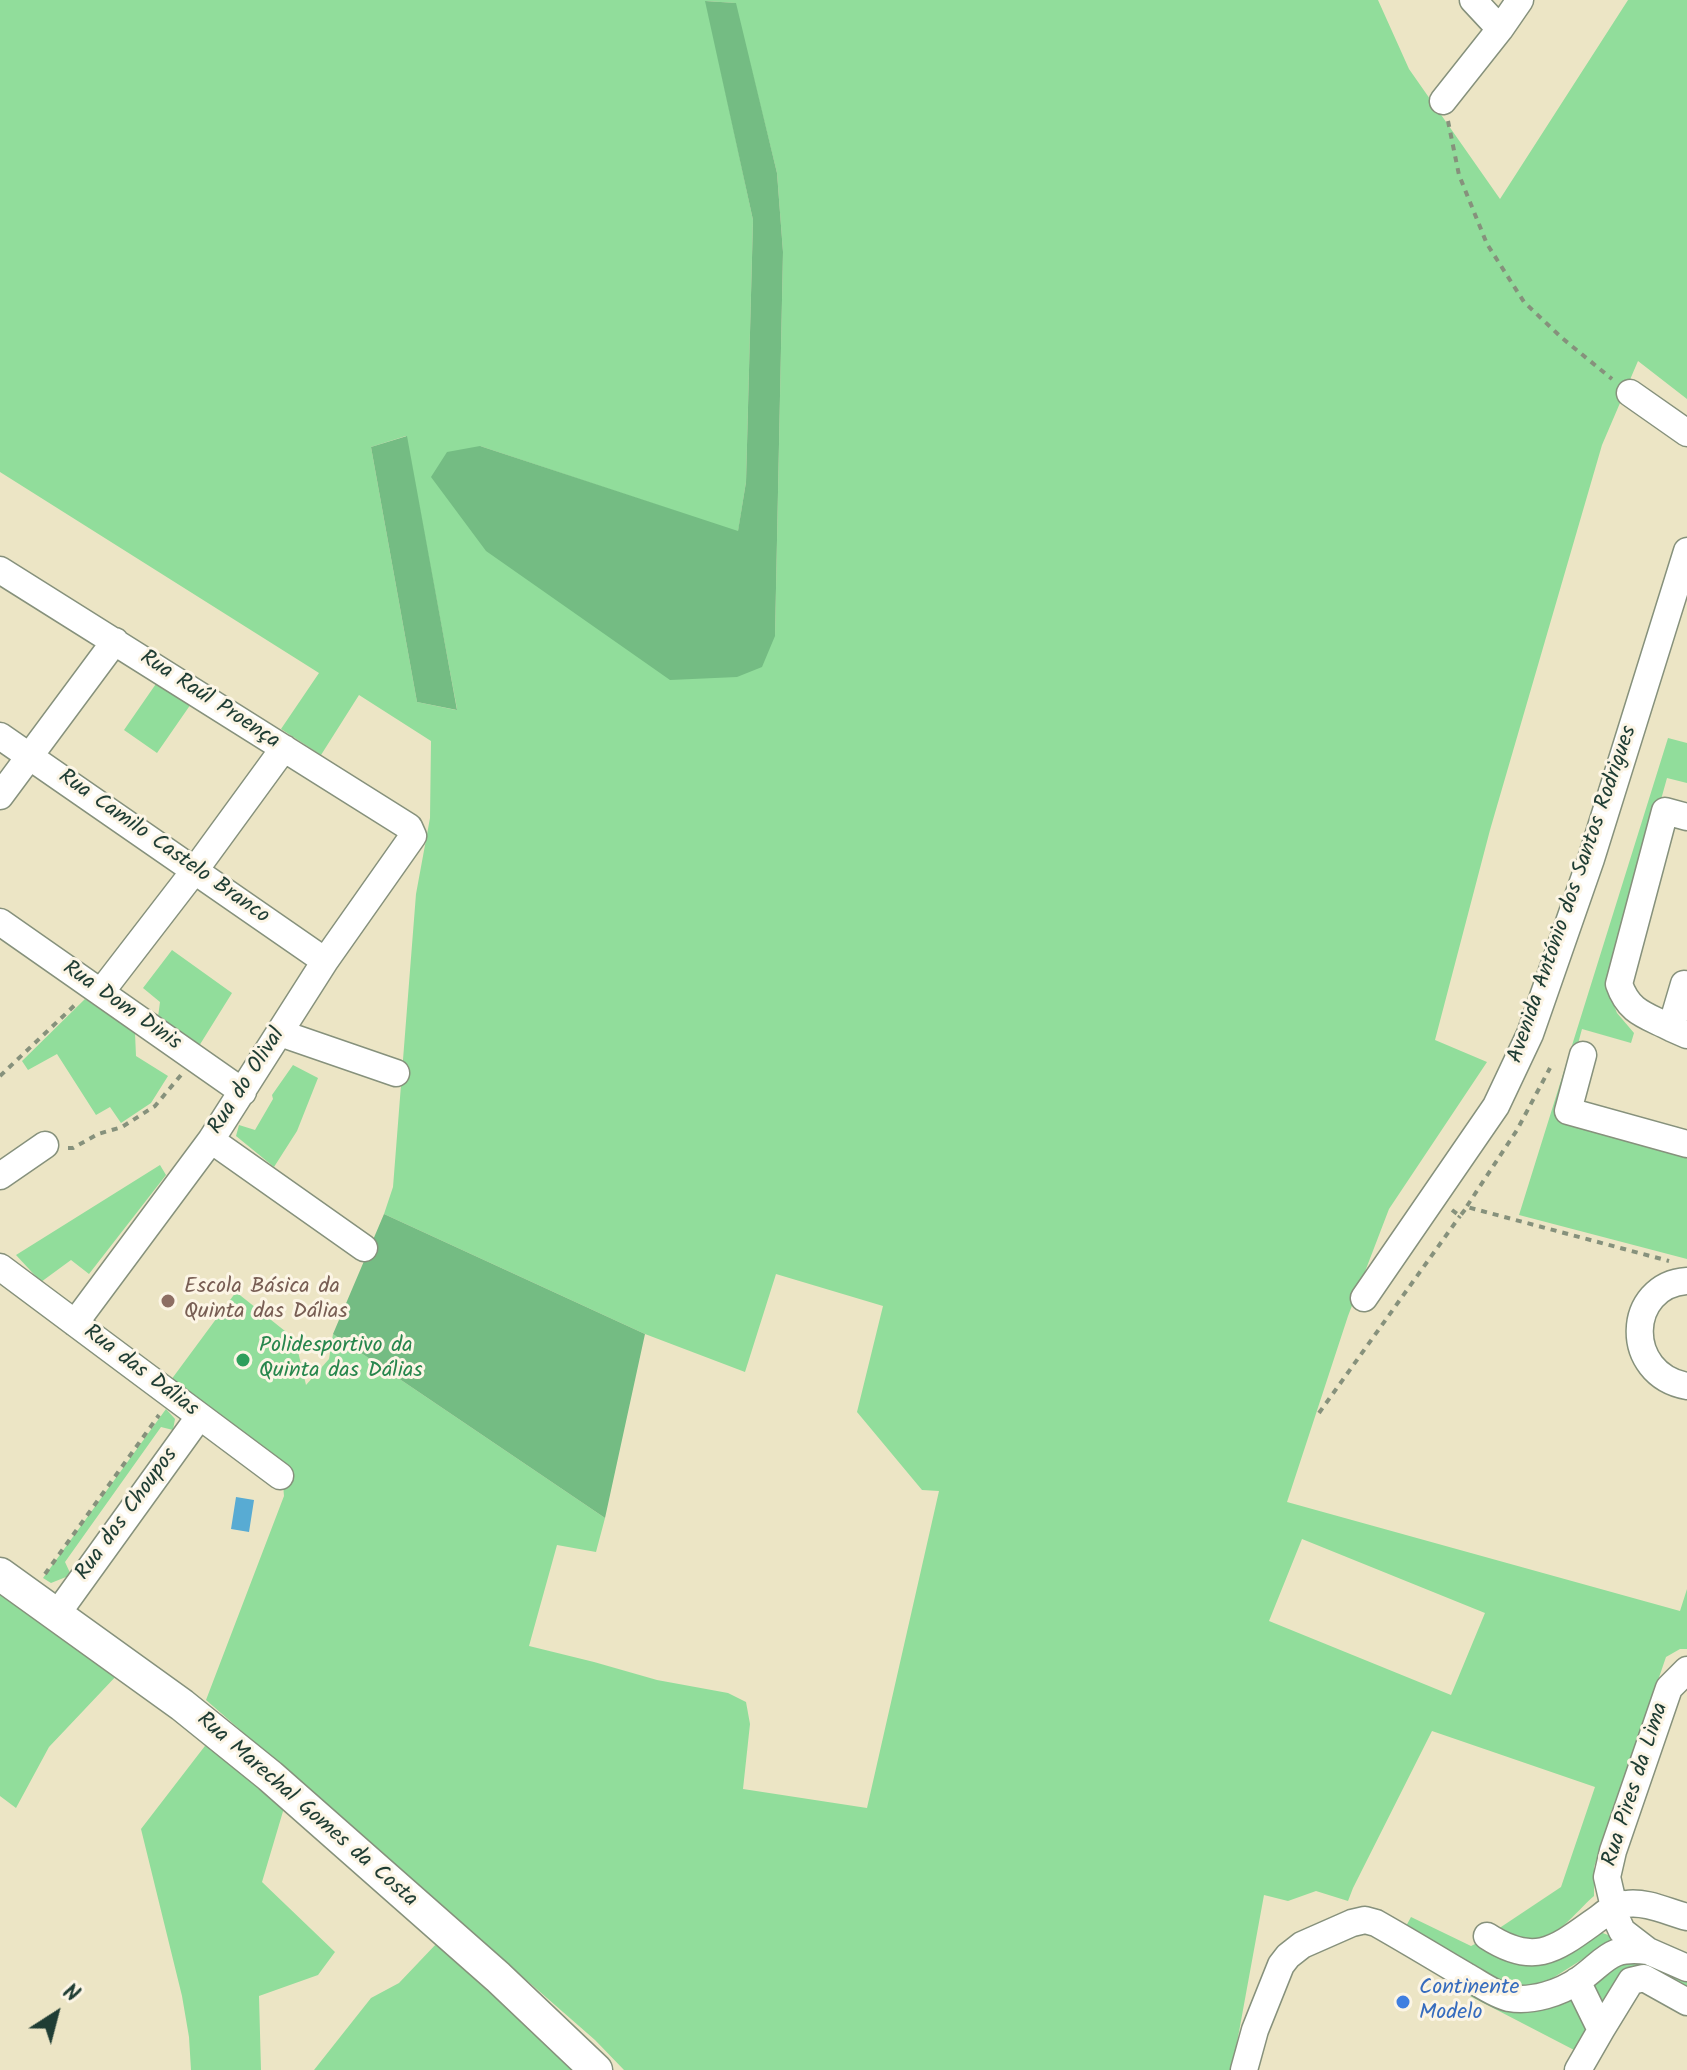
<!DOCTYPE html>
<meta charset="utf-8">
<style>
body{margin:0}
#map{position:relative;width:1687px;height:2070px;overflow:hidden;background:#ece5c5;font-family:Kalam,sans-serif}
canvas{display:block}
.north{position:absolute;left:16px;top:1974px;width:80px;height:80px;-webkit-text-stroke:6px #fcf5e5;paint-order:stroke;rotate:36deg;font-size:22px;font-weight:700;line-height:32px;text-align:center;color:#1f3d34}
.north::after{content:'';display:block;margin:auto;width:28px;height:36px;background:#1f3d34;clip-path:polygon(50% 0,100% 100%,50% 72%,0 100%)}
</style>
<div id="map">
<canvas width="1687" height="2070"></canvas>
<div class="north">N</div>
</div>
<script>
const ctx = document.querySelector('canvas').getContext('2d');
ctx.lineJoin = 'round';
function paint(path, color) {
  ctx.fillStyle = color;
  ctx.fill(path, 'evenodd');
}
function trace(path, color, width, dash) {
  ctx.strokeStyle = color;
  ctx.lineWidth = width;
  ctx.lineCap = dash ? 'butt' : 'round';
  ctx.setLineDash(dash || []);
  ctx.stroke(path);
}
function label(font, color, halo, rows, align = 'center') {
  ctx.font = font + ' Kalam,sans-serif';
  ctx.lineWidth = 6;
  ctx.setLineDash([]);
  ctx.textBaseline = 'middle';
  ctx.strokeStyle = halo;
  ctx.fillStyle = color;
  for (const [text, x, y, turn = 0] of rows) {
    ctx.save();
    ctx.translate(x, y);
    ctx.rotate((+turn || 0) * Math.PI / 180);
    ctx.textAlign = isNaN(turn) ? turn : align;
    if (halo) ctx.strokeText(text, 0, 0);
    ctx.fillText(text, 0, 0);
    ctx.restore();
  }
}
paint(new Path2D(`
 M 0,0 L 1378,0 L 1409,69 L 1500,199 L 1628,0 L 1687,0 L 1687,399 L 1638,361 L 1602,445 L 1490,830 L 1435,1040 L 1487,1062 L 1389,1209 L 1348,1316 L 1287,1502 L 1680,1611 L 1687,1589 L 1687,1649 L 1680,1649 L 1666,1657 L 1594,1867 L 1594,1896 C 1572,1915 1554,1945 1521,1939 C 1513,1937 1505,1933 1498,1929 L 1561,1887 L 1595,1787 L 1432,1731 L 1353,1888 L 1348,1901 L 1316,1891 L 1288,1901 L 1264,1895 L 1232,2070 L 624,2070 L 595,2040 L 206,1700 L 284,1496 L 281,1461 L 171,1380 L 236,1292 L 295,1339 L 306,1385 L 329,1359 L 333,1334 L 605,1518 L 596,1552 L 557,1545 L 529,1646 L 594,1662 L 657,1680 L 728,1693 L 746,1702 L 750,1724 L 743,1789 L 867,1808 L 939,1491 L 922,1490 L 857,1412 L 883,1306 L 776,1274 L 745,1372 L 645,1334 L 384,1214 L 393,1187 L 416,894 L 430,818 L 431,741 L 359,695 L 321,755 L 281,729 L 319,673 L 0,472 ZM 706,1 L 735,3 L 777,173 L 783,252 L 775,636 L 480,446 L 738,532 L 746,482 L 753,220 ZM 406,436 L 457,709 L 456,710 L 417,702 L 371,447 ZM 1302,1539 L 1485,1613 L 1451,1695 L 1269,1621 Z
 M 160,678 L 193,701 L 157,753 L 124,730 Z
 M 1668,738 L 1687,743 L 1687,783 L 1667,778 L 1608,990 L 1617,1013 L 1634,1033 L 1631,1043 L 1582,1029 L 1558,1117 L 1687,1153 L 1687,1259 L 1519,1215 Z
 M 172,950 L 232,993 L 199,1046 L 158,1017 L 160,1002 L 143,988 Z
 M 85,999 L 135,1033 L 136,1056 L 168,1076 L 151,1103 L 121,1123 L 110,1107 L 96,1115 L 57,1054 L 28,1070 L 22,1061 Z
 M 293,1065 L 318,1078 L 297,1131 L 274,1167 L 236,1136 L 239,1125 L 255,1130 L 273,1099 L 272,1095 Z
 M 160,1165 L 166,1175 L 89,1274 L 71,1260 L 41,1282 L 16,1255 Z
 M 166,1409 L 175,1419 L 173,1430 L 161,1427 L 65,1562 L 71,1575 L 51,1583 L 43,1578 Z
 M 0,1590 L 119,1673 L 49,1747 L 16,1808 L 0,1796 Z
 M 208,1742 L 284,1808 L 262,1882 L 335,1952 L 318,1975 L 259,1996 L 261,2070 L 191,2070 L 189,2037 L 182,1996 L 141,1829 Z
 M 1411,1917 L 1471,1946 L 1477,1943 L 1481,1947 L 1600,1932 L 1616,1938 L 1545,1983 L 1527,1987 L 1506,1985 L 1405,1928 Z
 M 438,1942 L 579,2070 L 314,2070 L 371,1998 L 399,1983 Z
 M 1636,1960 L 1687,1982 L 1687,1990 L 1627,1971 L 1599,2007 L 1592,1982 L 1604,1966 Z
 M 1468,1995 L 1523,2006 L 1571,1996 L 1588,2024 L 1576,2051 Z`), '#91dd9b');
paint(new Path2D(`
 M 705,1 L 736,3 L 777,173 L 783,252 L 775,636 L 762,667 L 737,677 L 670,680 L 486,551 L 431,477 L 447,452 L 480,446 L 738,531 L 746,482 L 753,220 Z
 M 407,436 L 457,710 L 417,702 L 371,447 Z
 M 384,1214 L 645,1334 L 605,1518 L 333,1334 Z`), '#74bc83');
paint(new Path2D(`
 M 236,1497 L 254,1500 L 249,1532 L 231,1529 Z`), '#58abd3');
const minor = new Path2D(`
 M 1473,0 L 1500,29
 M 1443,101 L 1500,29 L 1520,0
 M 1630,393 L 1687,433
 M 0,570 L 409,827 L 413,836 L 325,961 L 211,1140 L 75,1323
 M 0,736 L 325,961
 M 0,796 L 115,641
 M 0,922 L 243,1092
 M 1684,984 L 1671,1028 L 1687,1035
 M 101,992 L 195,870 L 284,748
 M 1671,1028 C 1646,1015 1629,1013 1619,984 L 1665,811 L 1687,817
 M 280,1033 L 396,1073
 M 1583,1055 L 1568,1111 L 1687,1144
 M 211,1140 L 364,1248
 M 0,1176 L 45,1145
 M 0,1267 L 280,1476
 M 1687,1281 C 1626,1285 1622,1374 1687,1386
 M 1364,1298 L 1496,1106 L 1530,1034 L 1591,859 L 1687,551
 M 57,1614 L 199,1417
 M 1687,1670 L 1669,1688 L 1613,1851 L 1607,1877 L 1617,1920 L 1622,1931 L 1648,1951 L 1687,1968
 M 1487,1936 C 1536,1968 1557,1948 1599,1918 C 1608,1911 1615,1905 1626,1904 C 1646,1901 1668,1912 1687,1917
 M 1577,1981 L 1601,2030 L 1578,2070
 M 1601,2030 L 1631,1981 L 1644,1978 L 1687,2002
 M 1244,2070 L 1255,2030 L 1281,1965 L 1288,1956 L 1302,1945 L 1352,1923 L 1365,1920 L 1376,1923 C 1406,1940 1436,1958 1466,1976 C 1479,1983 1495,1995 1509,1998 C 1532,2002 1560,1993 1579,1980 C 1607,1960 1609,1946 1648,1951`);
const major = new Path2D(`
 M 0,1574 L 182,1705 L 270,1776 L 498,1977 L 596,2070`);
trace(minor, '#86917c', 29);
trace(major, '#86917c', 35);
trace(new Path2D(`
 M 1448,121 L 1459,175 L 1487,244 L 1524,302 L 1562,338 L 1612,379
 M 0,1076 L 77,1003
 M 68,1148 L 73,1148 L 98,1134 L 122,1127 L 155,1106 L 181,1075
 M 1467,1206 L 1517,1130 L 1550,1068
 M 1452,1210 L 1460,1216 L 1467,1207 L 1669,1261
 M 1319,1413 L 1460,1216
 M 45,1574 L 159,1415`), '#86917c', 4, [6, 6]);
trace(minor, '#fff', 26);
trace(major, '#fff', 32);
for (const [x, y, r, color] of [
 [168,1301,8,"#8d6e63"],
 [243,1360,8,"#2e9e5b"],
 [1403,2002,8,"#3f7fe0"]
]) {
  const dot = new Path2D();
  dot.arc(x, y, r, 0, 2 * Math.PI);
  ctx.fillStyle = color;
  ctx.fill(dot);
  trace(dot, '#fcf5e5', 3);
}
label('22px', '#1f3d34', '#fcf5e5', [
 ["Rua Raúl Proença",209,701,33],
 ["Rua Camilo Castelo Branco",163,848,35],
 ["Avenida António dos Santos Rodrigues",1574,895,-71],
 ["Rua Dom Dinis",121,1007,35],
 ["Rua do Olival",248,1082,-57],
 ["Rua das Dálias",140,1372,37],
 ["Rua dos Choupos",128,1515,-54],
 ["Rua Pires da Lima",1637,1785,-72],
 ["Rua Marechal Gomes da Costa",306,1811,41]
]);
label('22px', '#785e54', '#fcf5e5', [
 ["Escola Básica da",184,1288],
 ["Quinta das Dálias",184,1313]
], 'left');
label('22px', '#27864d', '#fcf5e5', [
 ["Polidesportivo da",259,1347],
 ["Quinta das Dálias",259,1372]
], 'left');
label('22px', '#366cbe', '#fcf5e5', [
 ["Continente",1419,1989],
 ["Modelo",1419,2014]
], 'left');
</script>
